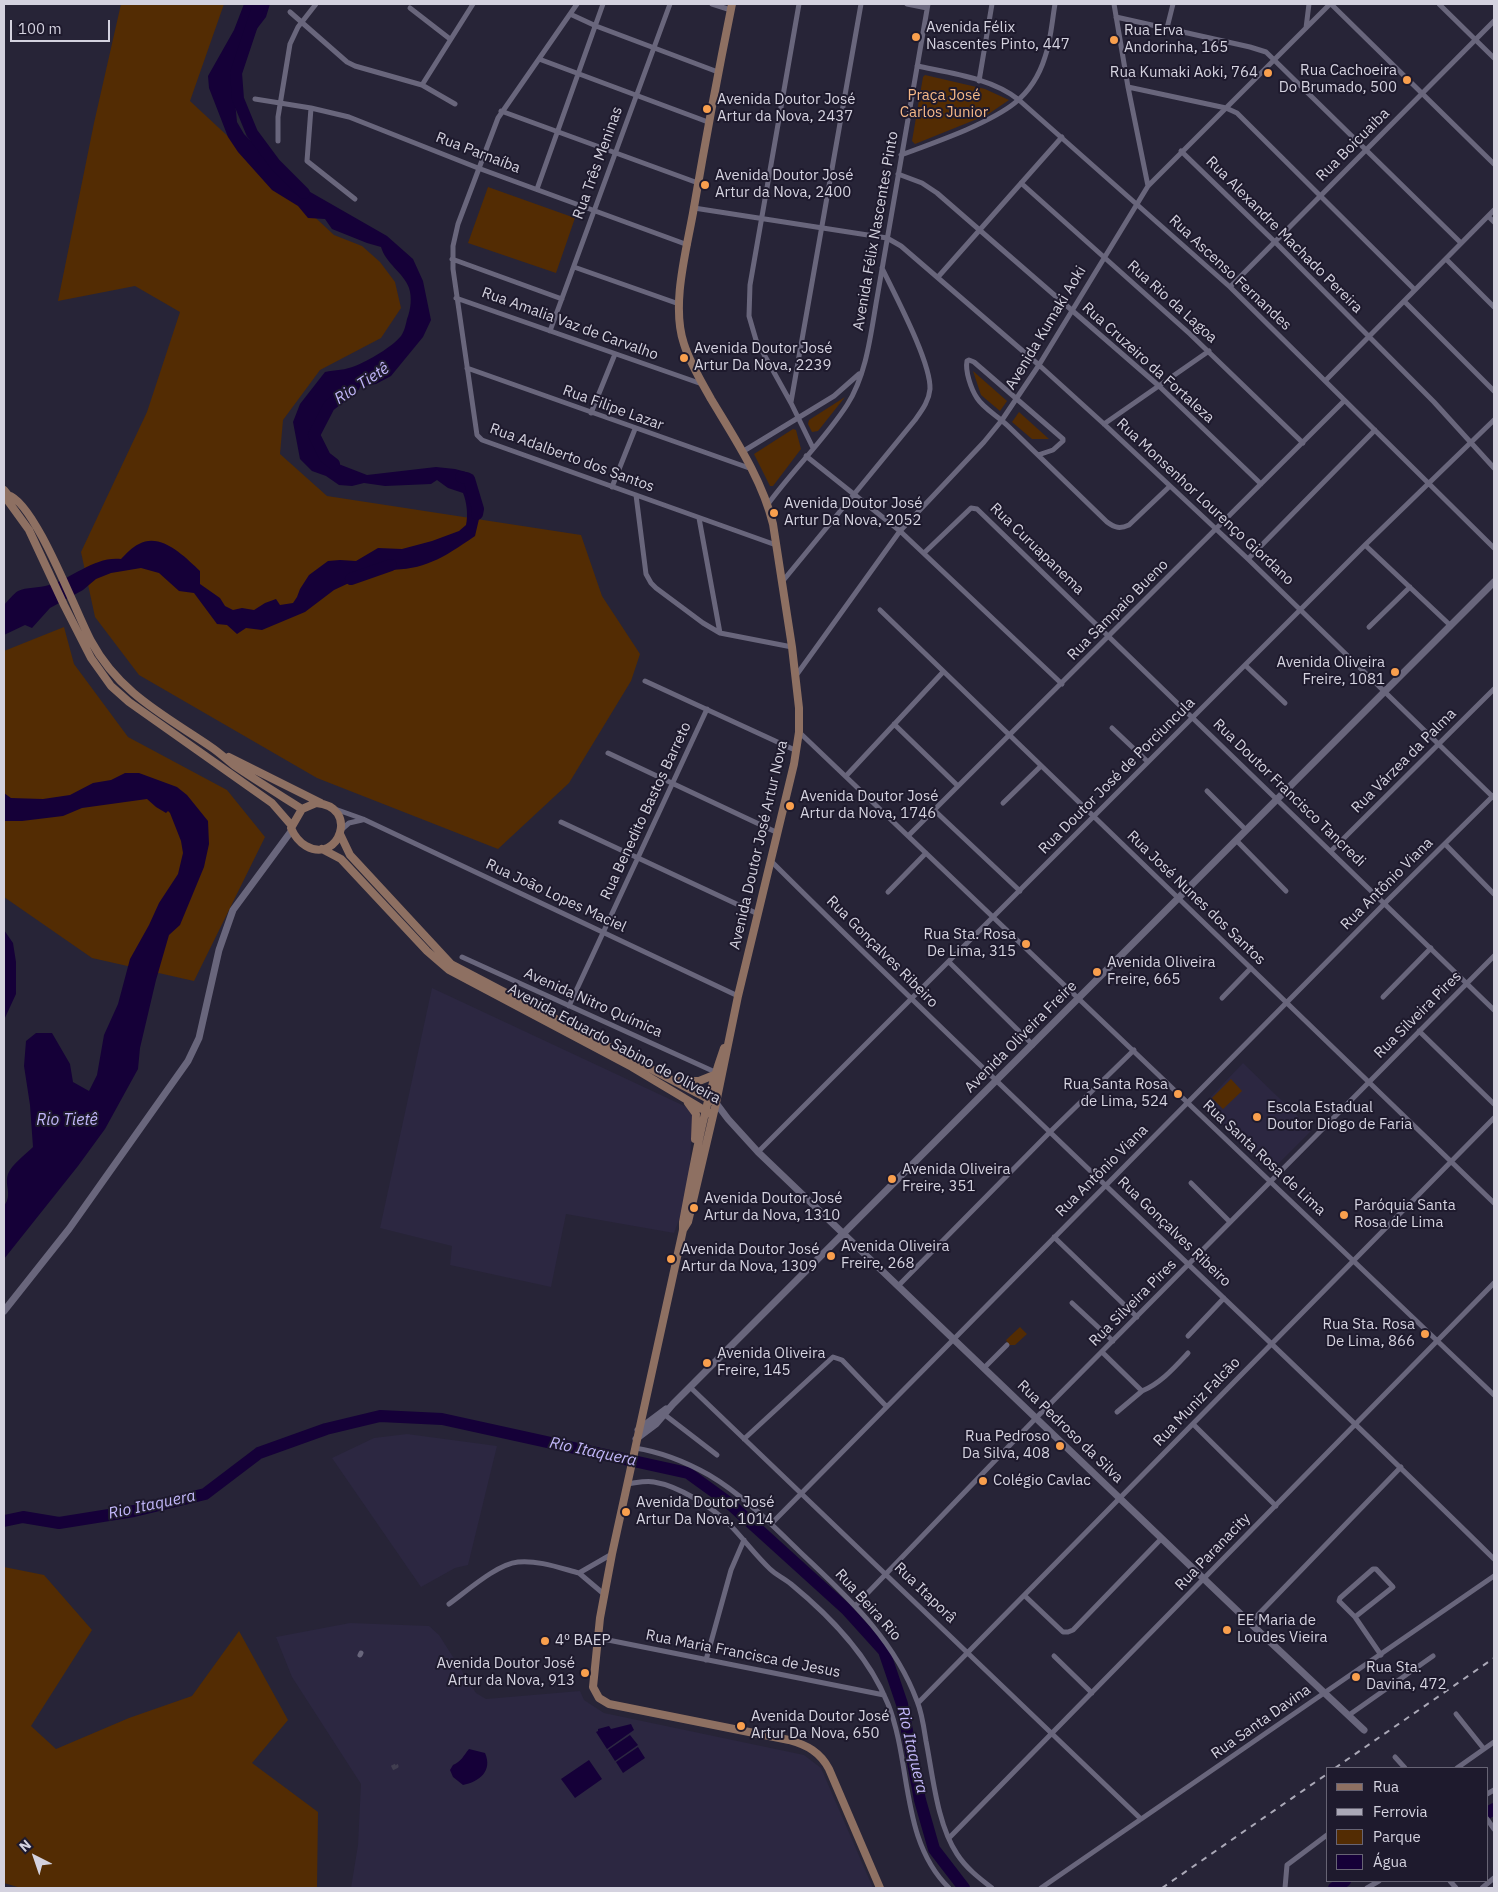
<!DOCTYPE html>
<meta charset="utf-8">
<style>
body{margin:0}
#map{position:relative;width:1498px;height:1892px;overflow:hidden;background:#272437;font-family:"IBM Plex Sans",sans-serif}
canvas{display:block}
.frame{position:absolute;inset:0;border:5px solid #d4d2df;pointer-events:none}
.legend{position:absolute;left:1326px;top:1767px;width:162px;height:115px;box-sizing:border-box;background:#1e1a2d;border:1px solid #676474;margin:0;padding:6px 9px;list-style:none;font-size:15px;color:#d4d2df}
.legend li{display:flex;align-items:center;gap:10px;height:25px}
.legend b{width:25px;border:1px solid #676474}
.north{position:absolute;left:10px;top:1832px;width:50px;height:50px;-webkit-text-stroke:4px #1e1a2d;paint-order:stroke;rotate:319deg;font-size:14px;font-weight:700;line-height:20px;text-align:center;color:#d4d2df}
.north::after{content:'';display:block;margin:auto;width:18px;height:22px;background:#d4d2df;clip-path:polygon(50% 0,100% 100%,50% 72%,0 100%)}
.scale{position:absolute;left:10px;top:20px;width:100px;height:22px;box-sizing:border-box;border:2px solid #d4d2df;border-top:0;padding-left:6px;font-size:15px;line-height:18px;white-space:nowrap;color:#d4d2df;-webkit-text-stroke:4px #1e1a2d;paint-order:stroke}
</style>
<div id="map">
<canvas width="1498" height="1892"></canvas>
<div class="frame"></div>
<ul class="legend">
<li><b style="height:6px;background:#8e7062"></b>Rua</li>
<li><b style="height:6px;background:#aaa8b7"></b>Ferrovia</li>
<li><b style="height:14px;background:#532c03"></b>Parque</li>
<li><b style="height:14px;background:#150038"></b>Água</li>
</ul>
<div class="north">N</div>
<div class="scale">100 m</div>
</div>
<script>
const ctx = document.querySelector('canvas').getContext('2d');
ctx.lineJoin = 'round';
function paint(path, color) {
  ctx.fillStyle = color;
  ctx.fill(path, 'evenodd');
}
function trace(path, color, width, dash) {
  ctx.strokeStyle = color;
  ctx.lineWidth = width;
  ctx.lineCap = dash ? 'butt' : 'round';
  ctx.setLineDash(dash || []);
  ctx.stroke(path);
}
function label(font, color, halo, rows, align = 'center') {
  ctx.font = font + ' "IBM Plex Sans",sans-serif';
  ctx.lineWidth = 4;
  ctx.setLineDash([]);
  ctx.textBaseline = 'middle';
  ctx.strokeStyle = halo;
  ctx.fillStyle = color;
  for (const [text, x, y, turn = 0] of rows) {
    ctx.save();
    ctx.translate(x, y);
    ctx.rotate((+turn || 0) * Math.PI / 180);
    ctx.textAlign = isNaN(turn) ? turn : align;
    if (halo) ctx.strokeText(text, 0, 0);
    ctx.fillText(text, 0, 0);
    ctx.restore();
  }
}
paint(new Path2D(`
 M 432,988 L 693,1110 L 688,1196 L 674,1233 L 566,1214 L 551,1287 L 450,1265 L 452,1246 L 380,1228 Z
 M 1243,1063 L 1312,1130 L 1271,1171 L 1203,1105 Z
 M 407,1434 L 497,1446 L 468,1565 L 455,1568 L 421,1587 L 332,1458 L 374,1438 Z
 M 350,1623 L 429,1626 L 439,1635 L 476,1693 L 486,1699 L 580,1691 L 584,1700 L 604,1713 L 804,1755 L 821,1768 L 873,1888 L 351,1888 L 358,1845 L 361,1784 L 292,1677 L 276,1637 Z`), '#2c2741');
paint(new Path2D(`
 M 121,4 L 224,4 L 190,101 L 334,235 L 362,246 L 380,262 L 395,282 L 401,308 L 381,338 L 320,370 L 283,420 L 280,454 L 327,496 L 581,535 L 602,596 L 640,654 L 631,681 L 569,783 L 498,849 L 317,778 L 139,675 L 95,617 L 81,552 L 147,412 L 180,312 L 135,286 L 58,301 L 94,123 Z
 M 925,75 L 985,89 L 1009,100 L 987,115 L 915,144 L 912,141 L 923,77 Z
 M 488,187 L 575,218 L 556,273 L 468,243 Z
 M 973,371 L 1007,401 L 1000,411 L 981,395 Z
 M 845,397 L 818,431 L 812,432 L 808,424 L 809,420 Z
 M 1019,412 L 1049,439 L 1032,439 L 1012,422 Z
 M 793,429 L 796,430 L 801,449 L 773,486 L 770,486 L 754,454 Z
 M 64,627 L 74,664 L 128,737 L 227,790 L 265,837 L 194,981 L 92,958 L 4,897 L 4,651 Z
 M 1231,1079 L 1242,1091 L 1223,1109 L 1212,1098 Z
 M 1020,1327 L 1027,1334 L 1015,1345 L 1009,1345 L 1006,1340 Z
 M 4,1567 L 44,1575 L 92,1630 L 31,1726 L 56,1749 L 129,1718 L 192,1696 L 239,1631 L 288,1720 L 252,1763 L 318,1812 L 317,1888 L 21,1888 L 4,1883 Z`), '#532c03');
paint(new Path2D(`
 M 244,4 L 270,4 L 266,17 L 246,43 L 233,80 L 237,122 L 244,134 L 291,181 L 387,236 L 413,259 L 423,281 L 431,320 L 423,337 L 391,376 L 376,384 L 357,387 L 330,405 L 317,419 L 313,431 L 315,443 L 323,453 L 336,463 L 367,475 L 436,467 L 455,469 L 470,473 C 470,486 472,496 480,505 L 479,519 L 475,536 C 436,563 418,573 370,569 L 364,576 L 334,590 L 305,612 L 262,630 L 246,628 L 237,634 L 227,625 L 217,624 L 194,593 L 179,591 L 159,573 L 141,568 L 111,573 L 96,579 L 83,590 L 50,608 L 32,628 L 25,625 L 4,635 L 4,605 C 8,601 13,594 18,591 C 26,587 39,588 49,585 C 73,578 95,556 121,559 C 126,554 132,547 139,544 C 161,532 185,557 200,571 L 200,584 L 220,598 L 225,606 L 233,610 L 242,608 L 254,610 L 265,603 L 276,599 L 280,605 L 293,603 L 297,597 L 300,589 L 309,575 L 328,561 L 340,560 L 356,561 L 378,548 L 402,549 L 432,541 L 459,531 L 466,525 C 468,515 467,503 463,493 L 448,488 L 437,480 L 431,484 L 385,486 L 364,483 L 352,486 L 339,485 L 326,476 L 312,471 L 300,459 L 293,422 L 300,404 L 325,372 C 335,370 346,370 355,366 C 368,361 392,347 401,336 C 404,332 406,324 407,319 C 411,309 412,297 409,288 C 403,272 386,264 381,247 L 367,243 L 332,229 L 325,219 L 308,218 L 298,206 L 272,190 L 238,152 L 228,137 L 209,88 L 208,76 L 234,30 Z
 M 125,773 L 139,773 L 177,787 L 187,795 L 208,821 L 209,844 L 204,867 L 180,925 L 169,935 L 156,980 L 140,1048 L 138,1069 L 105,1129 L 78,1166 L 4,1259 L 4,1206 C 13,1194 4,1186 8,1174 C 12,1164 26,1154 33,1147 L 30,1105 L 24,1066 L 26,1041 L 36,1033 L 52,1033 L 70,1064 L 73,1082 L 89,1091 L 97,1075 L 104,1035 L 118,1004 L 130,959 L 149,925 L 159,903 L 178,874 L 183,853 L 181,841 L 170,813 L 168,811 L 166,813 L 156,807 L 147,799 L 82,808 L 63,816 L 22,821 L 4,821 L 4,793 L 11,798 L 43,799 L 70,795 L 93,783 L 111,780 Z
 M 4,930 L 13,943 L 16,962 L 16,994 L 4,1020 Z
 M 631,1724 L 634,1730 L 607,1749 L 596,1732 L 598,1731 L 598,1729 L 609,1726 L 611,1729 Z
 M 630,1735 L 638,1745 L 615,1761 L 608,1750 Z
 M 638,1747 L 645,1758 L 623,1773 L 616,1762 Z
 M 469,1749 L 485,1753 C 493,1771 479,1782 463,1785 L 453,1777 L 450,1770 L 453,1765 C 462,1761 463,1756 469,1749 Z
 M 589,1760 L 602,1779 L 575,1798 L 561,1779 Z`), '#150038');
trace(new Path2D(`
 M 259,4 L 236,73 L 238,99 L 252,133 L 275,164 L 304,193
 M 334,464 L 325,457 L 314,435 L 329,406 L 354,386
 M 461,477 L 469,479 L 478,509 L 477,514
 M 351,579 L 391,565
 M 4,1521 L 23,1517 L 59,1523 L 134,1511 L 205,1494 L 259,1453 L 326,1429 L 380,1416 L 442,1419 L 688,1473 L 728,1502 L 846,1609 L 884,1651 L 902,1704 L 920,1800 L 934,1849 L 964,1888
 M 1487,1813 L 1494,1809
 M 1334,1888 L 1345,1881`), '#150038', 12);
trace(new Path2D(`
 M 392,1768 L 396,1766 L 394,1764`), '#413e50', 5, [5, 2.5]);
trace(new Path2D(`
 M 577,4 L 498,118 L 458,224 L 453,246 L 453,269 L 477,435 L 482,440 L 776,545
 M 712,4 L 731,10
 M 799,4 L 750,285 L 749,316 L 756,340 L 791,403 L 813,448
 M 907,4 L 927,8
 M 1114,4 L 1128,87 L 1148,186
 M 1331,4 L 1494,164
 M 1439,4 L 1494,58
 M 410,8 L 450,39
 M 290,12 L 347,62 L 355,66 L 422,85 L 455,104
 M 570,14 L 596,26 L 718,72
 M 1116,17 L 1250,47 L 1266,52 L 1461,243
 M 1167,28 L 1173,4
 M 1306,28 L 1309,4
 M 539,59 L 708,122
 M 917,66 C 950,73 992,78 1019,100 L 1230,287 L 1494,548
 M 979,81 L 992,4
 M 422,85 L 473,4
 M 1128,87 L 1226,108 L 1237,113 L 1415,290
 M 255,99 L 311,108 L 349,117 L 478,168 L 688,245
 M 311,108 L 307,161 L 355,199
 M 501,111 L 698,183
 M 278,141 L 278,117 L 290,44 L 298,27 L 316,4
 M 1181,151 L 1275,242 L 1434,402 L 1494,468
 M 901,155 C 923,147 945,139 966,130 C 1004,113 1032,99 1045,57 C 1051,40 1052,21 1055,4
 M 898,174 L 922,183 L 937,193 L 1159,386 L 1261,484
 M 1021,183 L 1190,334 L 1303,443
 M 537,189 L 603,4
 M 694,208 L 887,238 L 901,246 L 1039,365 L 1104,424 L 1248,559 L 1494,798
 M 1488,216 L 1494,222
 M 452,259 L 562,299
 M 1446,259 L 1494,307
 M 574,267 L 679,304
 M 938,277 L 1062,137
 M 1230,287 L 1494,21
 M 456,298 L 702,384
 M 1404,301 L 1494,391
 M 550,331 L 670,4
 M 467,368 L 752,469
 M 1325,381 L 1494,210
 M 791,402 L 861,4
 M 591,413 L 615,354
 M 1104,424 L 1209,351
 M 742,452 L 834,396 L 859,374
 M 1038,455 L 1053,450 L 1063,441 L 1063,439 L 974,362 L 969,360 L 967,361 C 965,371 971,389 977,398 C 984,409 998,416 1008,426 C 1041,458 1074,490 1107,522 C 1115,528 1120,529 1129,525 L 1170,486
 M 806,456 L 900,531 L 1062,684
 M 612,487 L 635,429
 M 636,495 L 646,574 L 651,583 L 656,588 L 703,623 L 720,633 L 792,647
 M 768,504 C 792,471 825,439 847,405 C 867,374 871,332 877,298 L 928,4
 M 699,518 L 720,633
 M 1365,545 L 1451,626
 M 924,553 L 971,508 L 977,509 L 1494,1010
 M 1248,559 L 1375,430
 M 782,582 L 915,420 C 922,410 929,401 930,389 C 931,362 895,295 882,268
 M 880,610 L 1494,1203
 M 1369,627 L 1410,587
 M 1245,665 L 1285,703
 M 795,677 L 900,531 L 984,442 L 1002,420 L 1039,365 L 1148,186 L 1330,4
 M 645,681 L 797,751
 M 894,724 L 958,786
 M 1112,728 L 1148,762
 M 799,732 L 1494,1395
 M 608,753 L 778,833
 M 846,776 L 943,672
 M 1207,791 L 1246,830
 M 1003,803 L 1041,766
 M 335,809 L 363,819 L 738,996
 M 934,810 L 1020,891
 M 561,822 L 758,914
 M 341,830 L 349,823 L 362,820
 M 908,836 L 1344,401
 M 1236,840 L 1286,891
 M 1445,844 L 1494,894
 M 1331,851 L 1494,689
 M 771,861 C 1008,1097 1255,1324 1494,1559
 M 888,892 L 926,853
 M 462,957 L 715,1072
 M 949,962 L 1033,1045
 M 1383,997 L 1431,948
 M 1222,998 L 1251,968
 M 569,1006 L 707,709
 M 1419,1031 L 1494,1104
 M 758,1152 L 1365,545 L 1494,420
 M 1191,1183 L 1230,1222
 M 1054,1237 L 1137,1317
 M 899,1285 L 1050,1132 L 1134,1050
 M 1072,1303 L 1113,1341
 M 1188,1336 L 1224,1298
 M 1102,1352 L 1142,1391 C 1161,1383 1174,1368 1188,1353
 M 984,1368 L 1007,1345
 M 690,1387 L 1141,1819
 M 1117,1412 L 1142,1391
 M 665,1415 L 717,1455
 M 1193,1424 L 1276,1506
 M 744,1439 L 833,1357 L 842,1360 L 886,1406
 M 635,1448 C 661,1452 686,1462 709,1475 C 743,1495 771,1524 799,1551 C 847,1597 893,1637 917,1701 C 922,1713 924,1728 926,1741 C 933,1776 937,1824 957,1854 C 966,1868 979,1878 992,1888
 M 627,1484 C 636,1483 646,1480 654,1482 C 678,1486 711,1506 729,1524 C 743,1538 755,1555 770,1569 C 776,1575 784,1578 791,1584 C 831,1617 869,1656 888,1704 C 912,1764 900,1840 949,1888
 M 771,1524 L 1385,903 L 1494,795
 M 605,1595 L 579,1573 L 612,1554
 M 1025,1596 L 1063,1632 L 1068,1632 L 1073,1630 L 1161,1539
 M 449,1604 C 467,1591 497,1564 518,1562 C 538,1560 560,1568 579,1573
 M 856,1605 L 1036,1418 L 1494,956
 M 1355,1617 L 1393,1587 L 1376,1569 L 1373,1569 L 1340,1598 L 1339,1601 L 1355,1617 L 1381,1655
 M 1250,1623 L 1401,1467
 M 598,1638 L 884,1695
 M 360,1655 L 361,1653
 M 1054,1656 L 1092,1693
 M 706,1660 L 731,1570 L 744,1540
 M 918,1703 L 1494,1118
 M 1456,1714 L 1484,1749
 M 1349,1715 L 1433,1656
 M 1395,1757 L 1405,1768
 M 1457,1768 L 1494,1742
 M 1487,1794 L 1494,1790
 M 1487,1819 L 1494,1829
 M 949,1838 L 1494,1283
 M 1450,1881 L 1456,1888
 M 1041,1888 L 1494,1576
 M 1285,1888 L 1287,1865 L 1327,1835
 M 1367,1888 L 1379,1881
 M 1482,1888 L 1494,1878`), '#69667c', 5);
trace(new Path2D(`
 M 716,1103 L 728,1119 L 758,1152 L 1250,1623 L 1364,1730
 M 4,1311 L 69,1229 L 188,1061 L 199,1038 L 219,950 L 233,910 L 292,830
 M 638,1430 L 666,1409
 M 636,1439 L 656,1424 L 673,1404 L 1494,582`), '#69667c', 7);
trace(new Path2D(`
 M 4,490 L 8,495 L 8,501 L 29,530 L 64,605 L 91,658 L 111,686 L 129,702 L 272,803 L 292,826
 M 8,495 C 35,502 76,613 91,641 C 119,693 164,715 211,747 C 220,753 227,760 235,766 C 257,781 280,795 302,809
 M 229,757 L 321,803
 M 316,803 C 360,806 339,865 306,846 C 299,842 294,835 291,828 L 302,809 Z
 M 340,834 L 350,855 L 451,964 L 712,1101
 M 322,849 L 341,859 L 427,951 L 449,970 L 632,1067 L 709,1113
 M 724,1048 C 704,1104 694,1164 683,1222 L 683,1230 L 612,1554 L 600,1618 L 593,1687 L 599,1698 L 609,1704 L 789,1740 C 807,1745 820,1752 829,1769 L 880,1888
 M 680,1081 L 699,1081 L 714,1075
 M 688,1103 L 696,1114 L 695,1139
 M 683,1230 L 688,1222 L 716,1103 L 738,996 L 794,764 L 799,732 L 799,708 L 792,647 L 773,524 C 762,479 735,439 711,399 C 701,381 690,363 684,344 C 671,306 686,252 693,213 C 705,143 718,73 732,4`), '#8e7062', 8);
trace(new Path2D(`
 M 1335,1768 L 1494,1658
 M 1162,1888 L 1327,1774`), '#aaa8b7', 2, [6, 6]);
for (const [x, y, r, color] of [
 [916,37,5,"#f99f4d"],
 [1114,40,5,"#f99f4d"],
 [1268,73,5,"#f99f4d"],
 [1407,80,5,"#f99f4d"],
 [707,109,5,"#f99f4d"],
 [705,185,5,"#f99f4d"],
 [684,358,5,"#f99f4d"],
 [774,513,5,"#f99f4d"],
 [1395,672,5,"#f99f4d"],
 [790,806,5,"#f99f4d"],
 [1026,944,5,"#f99f4d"],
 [1097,972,5,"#f99f4d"],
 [1178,1094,5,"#f99f4d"],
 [1257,1117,5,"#f99f4d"],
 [892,1179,5,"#f99f4d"],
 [694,1208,5,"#f99f4d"],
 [1344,1215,5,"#f99f4d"],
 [831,1256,5,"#f99f4d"],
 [671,1259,5,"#f99f4d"],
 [1425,1334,5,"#f99f4d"],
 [707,1363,5,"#f99f4d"],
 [1060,1446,5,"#f99f4d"],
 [983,1481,5,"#f99f4d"],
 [626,1512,5,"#f99f4d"],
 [1227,1630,5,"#f99f4d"],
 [545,1641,5,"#f99f4d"],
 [585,1673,5,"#f99f4d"],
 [1356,1677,5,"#f99f4d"],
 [741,1726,5,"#f99f4d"]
]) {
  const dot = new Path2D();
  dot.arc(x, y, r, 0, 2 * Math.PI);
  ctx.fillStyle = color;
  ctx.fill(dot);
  trace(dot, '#1e1a2d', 2);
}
label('15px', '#d4d2df', '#1e1a2d', [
 ["Avenida Félix",926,28],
 ["Nascentes Pinto, 447",926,45],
 ["Rua Erva",1124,31],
 ["Andorinha, 165",1124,48],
 ["Rua Cachoeira",1397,71,"right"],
 ["Do Brumado, 500",1397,88,"right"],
 ["Rua Kumaki Aoki, 764",1258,73,"right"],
 ["Avenida Doutor José",717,100],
 ["Artur da Nova, 2437",717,117],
 ["Avenida Doutor José",715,176],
 ["Artur da Nova, 2400",715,193],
 ["Avenida Doutor José",694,349],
 ["Artur Da Nova, 2239",694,366],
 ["Avenida Doutor José",784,504],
 ["Artur Da Nova, 2052",784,521],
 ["Avenida Oliveira",1385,663,"right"],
 ["Freire, 1081",1385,680,"right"],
 ["Avenida Doutor José",800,797],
 ["Artur da Nova, 1746",800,814],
 ["Rua Sta. Rosa",1016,935,"right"],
 ["De Lima, 315",1016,952,"right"],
 ["Avenida Oliveira",1107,963],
 ["Freire, 665",1107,980],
 ["Rua Santa Rosa",1168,1085,"right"],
 ["de Lima, 524",1168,1102,"right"],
 ["Escola Estadual",1267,1108],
 ["Doutor Diogo de Faria",1267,1125],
 ["Avenida Oliveira",902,1170],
 ["Freire, 351",902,1187],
 ["Avenida Doutor José",704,1199],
 ["Artur da Nova, 1310",704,1216],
 ["Paróquia Santa",1354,1206],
 ["Rosa de Lima",1354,1223],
 ["Avenida Oliveira",841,1247],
 ["Freire, 268",841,1264],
 ["Avenida Doutor José",681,1250],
 ["Artur da Nova, 1309",681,1267],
 ["Rua Sta. Rosa",1415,1325,"right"],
 ["De Lima, 866",1415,1342,"right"],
 ["Avenida Oliveira",717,1354],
 ["Freire, 145",717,1371],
 ["Rua Pedroso",1050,1437,"right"],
 ["Da Silva, 408",1050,1454,"right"],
 ["Colégio Cavlac",993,1481],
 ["Avenida Doutor José",636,1503],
 ["Artur Da Nova, 1014",636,1520],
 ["EE Maria de",1237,1621],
 ["Loudes Vieira",1237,1638],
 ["4º BAEP",555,1641],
 ["Avenida Doutor José",575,1664,"right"],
 ["Artur da Nova, 913",575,1681,"right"],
 ["Rua Sta.",1366,1668],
 ["Davina, 472",1366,1685],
 ["Avenida Doutor José",751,1717],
 ["Artur Da Nova, 650",751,1734]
], 'left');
label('15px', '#f5b887', '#1e1a2d', [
 ["Praça José",944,96],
 ["Carlos Junior",944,113]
]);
label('15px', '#d4d2df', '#1e1a2d', [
 ["Rua Boicuaiba",1353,145,-45],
 ["Rua Parnaíba",478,153,21],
 ["Rua Três Meninas",598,163,-70],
 ["Avenida Félix Nascentes Pinto",876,231,-80],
 ["Rua Alexandre Machado Pereira",1284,235,45],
 ["Rua Ascenso Fernandes",1230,273,43],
 ["Rua Rio da Lagoa",1172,302,42],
 ["Rua Amalia Vaz de Carvalho",570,324,20],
 ["Avenida Kumaki Aoki",1046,328,-59],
 ["Rua Cruzeiro da Fortaleza",1148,363,42],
 ["Rua Filipe Lazar",613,408,20],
 ["Rua Adalberto dos Santos",572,458,20],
 ["Rua Monsenhor Lourenço Giordano",1205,502,43],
 ["Rua Curuapanema",1037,549,44],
 ["Rua Sampaio Bueno",1118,610,-45],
 ["Rua Várzea da Palma",1404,761,-45],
 ["Rua Doutor José de Porciuncula",1117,776,-45],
 ["Rua Doutor Francisco Tancredi",1289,793,44],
 ["Rua Benedito Bastos Barreto",646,811,-65],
 ["Avenida Doutor José Artur Nova",759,845,-77],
 ["Rua Antônio Viana",1387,884,-45],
 ["Rua João Lopes Maciel",556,896,25],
 ["Rua José Nunes dos Santos",1196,898,44],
 ["Rua Gonçalves Ribeiro",882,952,45],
 ["Avenida Nitro Química",593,1003,24],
 ["Rua Silveira Pires",1418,1015,-45],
 ["Avenida Oliveira Freire",1021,1037,-45],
 ["Avenida Eduardo Sabino de Oliveira",614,1044,28],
 ["Rua Santa Rosa de Lima",1264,1158,43],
 ["Rua Antônio Viana",1102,1171,-45],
 ["Rua Gonçalves Ribeiro",1174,1232,44],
 ["Rua Silveira Pires",1133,1303,-45],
 ["Rua Muniz Falcão",1197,1402,-46],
 ["Rua Pedroso da Silva",1070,1432,44],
 ["Rua Paranacity",1213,1552,-46],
 ["Rua Itaporâ",925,1593,44],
 ["Rua Beira Rio",868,1605,48],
 ["Rua Maria Francisca de Jesus",743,1654,11],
 ["Rua Santa Davina",1261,1722,-35]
]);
label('italic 16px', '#c2b7fa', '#1e1a2d', [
 ["Rio Tietê",362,384,-33],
 ["Rio Tietê",67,1120],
 ["Rio Itaquera",593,1452,12],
 ["Rio Itaquera",152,1505,-12],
 ["Rio Itaquera",912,1750,77]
]);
</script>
